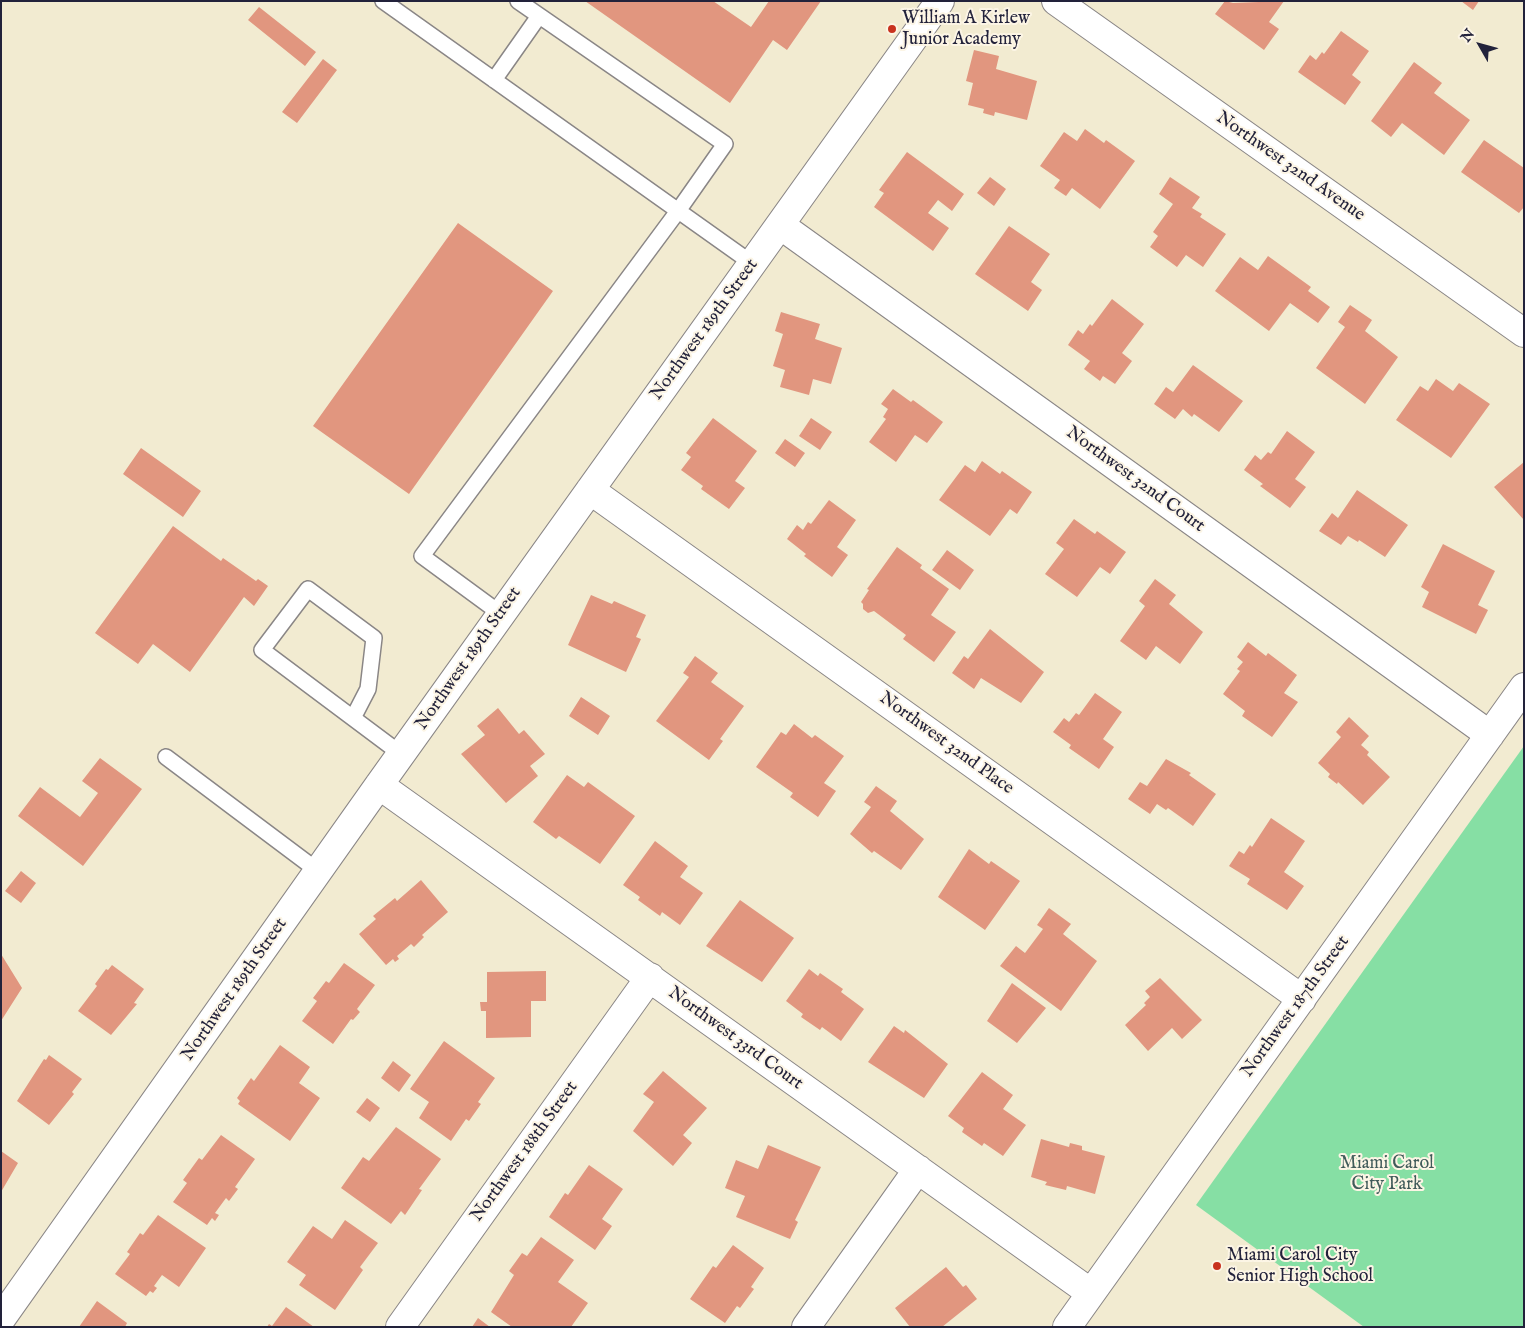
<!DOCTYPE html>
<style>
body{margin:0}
#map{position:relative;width:1525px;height:1328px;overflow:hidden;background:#f2ebd1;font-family:"IM FELL English",serif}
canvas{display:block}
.frame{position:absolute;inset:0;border:2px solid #22223b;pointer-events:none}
.north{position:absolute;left:1455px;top:20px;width:50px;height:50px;-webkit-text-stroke:4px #fcf5e5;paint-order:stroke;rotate:308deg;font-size:14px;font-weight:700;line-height:20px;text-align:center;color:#22223b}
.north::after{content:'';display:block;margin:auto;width:18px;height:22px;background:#22223b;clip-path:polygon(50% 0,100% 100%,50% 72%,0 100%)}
</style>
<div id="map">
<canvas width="1525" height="1328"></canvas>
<div class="frame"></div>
<div class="north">N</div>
</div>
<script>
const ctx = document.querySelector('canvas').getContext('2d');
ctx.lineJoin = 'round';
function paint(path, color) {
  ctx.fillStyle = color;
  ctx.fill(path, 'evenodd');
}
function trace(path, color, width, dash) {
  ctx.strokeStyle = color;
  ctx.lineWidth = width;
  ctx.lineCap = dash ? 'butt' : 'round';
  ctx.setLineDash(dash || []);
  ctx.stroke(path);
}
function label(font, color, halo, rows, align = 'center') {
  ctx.font = font + ' "IM FELL English",serif';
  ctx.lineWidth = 4;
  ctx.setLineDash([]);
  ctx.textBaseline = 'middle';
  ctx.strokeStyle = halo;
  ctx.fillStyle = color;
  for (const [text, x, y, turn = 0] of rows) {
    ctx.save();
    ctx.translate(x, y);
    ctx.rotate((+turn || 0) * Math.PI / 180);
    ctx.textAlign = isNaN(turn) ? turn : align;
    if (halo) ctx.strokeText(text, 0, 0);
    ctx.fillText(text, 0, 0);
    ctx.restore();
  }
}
paint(new Path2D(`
 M 1524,746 L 1524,1327 L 1364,1327 L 1196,1205 Z`), '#86dfa4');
paint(new Path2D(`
 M 585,1 L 713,1 L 751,27 L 769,1 L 821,1 L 787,50 L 773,40 L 730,103 Z
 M 1225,1 L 1233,3 L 1284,1 L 1269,22 L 1279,29 L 1264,50 L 1215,14 Z
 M 1461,1 L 1479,1 L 1473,10 Z
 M 259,7 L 316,52 L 305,66 L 248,20 Z
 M 1341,31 L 1369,51 L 1352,75 L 1361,82 L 1345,105 L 1298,72 L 1310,55 L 1316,60 L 1322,52 L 1324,54 Z
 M 974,50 L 999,56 L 996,69 L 1037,81 L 1027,120 L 995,112 L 994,116 L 983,113 L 984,109 L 968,105 L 973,83 L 966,81 Z
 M 323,59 L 337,70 L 297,123 L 282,112 Z
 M 1414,62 L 1442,83 L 1434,93 L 1470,120 L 1444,155 L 1402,123 L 1391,137 L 1371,121 Z
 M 1085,129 L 1104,143 L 1106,140 L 1135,161 L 1100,209 L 1072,188 L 1066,196 L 1054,188 L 1060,180 L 1040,166 L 1064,132 L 1077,141 Z
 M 1484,140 L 1524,168 L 1524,207 L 1519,213 L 1461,172 Z
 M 907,152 L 964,194 L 952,211 L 938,200 L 928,213 L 949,228 L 933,251 L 874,207 L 884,193 L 879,190 Z
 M 990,177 L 1006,189 L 994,206 L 977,193 Z
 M 1170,177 L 1200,197 L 1192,208 L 1202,214 L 1200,217 L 1226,234 L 1203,267 L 1186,255 L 1177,267 L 1150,247 L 1158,236 L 1153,232 L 1173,204 L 1159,194 Z
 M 458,223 L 553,291 L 409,494 L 313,426 Z
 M 1009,226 L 1050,254 L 1031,282 L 1042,290 L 1028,311 L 975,274 Z
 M 1268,256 L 1311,287 L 1308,291 L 1330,307 L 1318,323 L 1290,303 L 1269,331 L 1215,291 L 1240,257 L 1258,270 Z
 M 1112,299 L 1144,324 L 1122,353 L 1132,361 L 1115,384 L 1103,376 L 1100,381 L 1084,369 L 1090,361 L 1068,345 L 1078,330 L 1083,334 L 1090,324 L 1092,326 Z
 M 1350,305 L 1372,320 L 1365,331 L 1398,357 L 1365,404 L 1316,368 L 1345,327 L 1338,322 Z
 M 781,312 L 820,324 L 815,339 L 842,348 L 831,384 L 813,379 L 809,395 L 780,387 L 785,370 L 773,366 L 783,334 L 775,331 Z
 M 1193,365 L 1243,401 L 1219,432 L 1194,414 L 1192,417 L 1183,409 L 1175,419 L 1154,404 L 1166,387 L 1173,392 Z
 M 1436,379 L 1453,391 L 1459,383 L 1490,404 L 1451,458 L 1396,420 L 1420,386 L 1428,391 Z
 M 893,389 L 911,402 L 913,400 L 943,422 L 927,443 L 915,435 L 896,462 L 869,442 L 886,419 L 883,417 L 888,409 L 881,404 Z
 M 713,418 L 757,451 L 735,481 L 745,488 L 729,509 L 701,489 L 703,486 L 681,470 L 691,457 L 686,453 Z
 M 811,418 L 832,432 L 820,450 L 799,436 Z
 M 1287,431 L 1315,452 L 1295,479 L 1306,487 L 1290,508 L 1260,486 L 1263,484 L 1244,470 L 1255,455 L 1261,460 L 1268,452 L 1271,454 Z
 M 785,439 L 805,453 L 795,467 L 775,453 Z
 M 141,448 L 201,491 L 183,517 L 123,474 Z
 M 982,461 L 1000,474 L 1002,471 L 1032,492 L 1017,514 L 1010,509 L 990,536 L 939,500 L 965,465 L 975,472 Z
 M 1524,462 L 1524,520 L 1494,487 Z
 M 1357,490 L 1408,525 L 1385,557 L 1359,540 L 1358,542 L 1348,536 L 1341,545 L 1319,531 L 1332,513 L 1338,518 Z
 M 829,500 L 856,520 L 837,547 L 848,555 L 832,577 L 804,556 L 806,554 L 787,539 L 797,525 L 803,530 L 808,522 L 811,524 Z
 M 1074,519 L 1095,534 L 1097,531 L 1126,552 L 1110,574 L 1100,567 L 1077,597 L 1045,574 L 1064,549 L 1056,543 Z
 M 173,526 L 221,561 L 223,558 L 256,581 L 258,579 L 268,586 L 254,606 L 244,597 L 190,672 L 153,644 L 138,664 L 95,633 Z
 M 1443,544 L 1495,571 L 1478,605 L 1488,610 L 1476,634 L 1422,607 L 1429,592 L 1421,587 Z
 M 897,547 L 922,565 L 920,568 L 949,589 L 931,615 L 956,632 L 934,662 L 903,639 L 906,635 L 874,611 L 868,613 L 863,609 L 863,604 L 861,602 L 869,590 L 867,589 Z
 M 947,550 L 974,570 L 960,590 L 932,570 Z
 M 1155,579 L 1176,595 L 1169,604 L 1203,632 L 1180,664 L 1156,646 L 1146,660 L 1120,641 L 1145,606 L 1139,601 Z
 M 591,595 L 612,604 L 614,601 L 646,615 L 636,637 L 641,639 L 626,672 L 568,645 Z
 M 990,629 L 1044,672 L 1021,703 L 981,678 L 974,689 L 952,673 L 964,656 L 968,659 Z
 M 1248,642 L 1266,656 L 1268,653 L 1297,675 L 1284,693 L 1298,702 L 1272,737 L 1242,716 L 1245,711 L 1223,694 L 1240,671 L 1237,669 L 1243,662 L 1237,657 Z
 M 695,656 L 718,673 L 711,682 L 744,706 L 720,739 L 723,741 L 709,760 L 656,721 L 689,677 L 683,673 Z
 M 1095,693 L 1122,712 L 1103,739 L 1114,747 L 1099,769 L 1069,748 L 1071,745 L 1053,732 L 1064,718 L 1069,722 L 1076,713 L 1079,715 Z
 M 581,697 L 610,716 L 598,735 L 569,716 Z
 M 498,708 L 519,734 L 524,730 L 545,754 L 530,766 L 538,776 L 506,803 L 461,754 L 485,735 L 477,726 Z
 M 1349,717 L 1369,736 L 1361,745 L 1369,752 L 1367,755 L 1390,777 L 1363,805 L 1338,782 L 1337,784 L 1328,777 L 1330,774 L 1318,763 L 1341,737 L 1336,732 Z
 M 794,724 L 812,738 L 815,735 L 844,756 L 824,783 L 836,791 L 818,817 L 790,797 L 793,793 L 756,767 L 781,732 L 786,735 Z
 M 100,758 L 142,789 L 83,866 L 18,816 L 40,787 L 80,817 L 98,793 L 82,781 Z
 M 1166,759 L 1191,773 L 1189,775 L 1216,794 L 1193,826 L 1168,808 L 1166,810 L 1157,804 L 1150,814 L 1128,799 L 1140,782 L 1147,786 Z
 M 567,775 L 584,787 L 588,782 L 635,816 L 600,864 L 559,836 L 556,839 L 533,822 Z
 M 876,786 L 897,801 L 890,811 L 924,839 L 901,870 L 874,851 L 872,853 L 850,834 L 871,807 L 864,802 Z
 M 1271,818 L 1305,841 L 1284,872 L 1304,886 L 1287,910 L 1247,884 L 1250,879 L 1229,866 L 1239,851 L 1244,854 L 1250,845 L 1252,847 Z
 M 655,841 L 688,866 L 680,877 L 703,893 L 680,925 L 662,912 L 660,916 L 638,900 L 640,897 L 623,885 Z
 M 969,849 L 989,864 L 991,861 L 1020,881 L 985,930 L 938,897 Z
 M 21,871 L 36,883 L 21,903 L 5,891 Z
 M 421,880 L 448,912 L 422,935 L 424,937 L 414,947 L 411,944 L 397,956 L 399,959 L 395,962 L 393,959 L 386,965 L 359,934 L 376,919 L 373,916 L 395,898 L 397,901 Z
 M 740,900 L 794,938 L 762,982 L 706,946 Z
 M 1049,908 L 1071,924 L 1063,934 L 1097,961 L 1061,1011 L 1000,966 L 1016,946 L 1025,953 L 1043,929 L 1037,925 Z
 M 1,954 L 22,988 L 1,1021 Z
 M 344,963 L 375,985 L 357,1009 L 360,1012 L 353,1020 L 351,1019 L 333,1044 L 302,1021 L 317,1001 L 313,998 L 326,981 L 329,983 Z
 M 112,965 L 144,989 L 134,1003 L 137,1004 L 111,1035 L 78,1011 L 97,986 L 95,984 L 106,969 L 108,970 Z
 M 809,969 L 818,976 L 820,973 L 843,989 L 841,992 L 864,1009 L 841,1041 L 822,1027 L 820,1030 L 801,1017 L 803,1014 L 786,1001 Z
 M 546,971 L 546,1001 L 531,1001 L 531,1037 L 486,1038 L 486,1011 L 481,1011 L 480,1002 L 487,1002 L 487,972 Z
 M 1160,978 L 1202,1020 L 1182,1039 L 1172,1028 L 1148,1051 L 1125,1025 L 1146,1005 L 1144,1003 L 1150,997 L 1145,991 Z
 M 1012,983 L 1046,1008 L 1017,1043 L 987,1021 Z
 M 894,1026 L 904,1033 L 905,1030 L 948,1064 L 924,1098 L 868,1062 Z
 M 444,1041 L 495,1078 L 478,1102 L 481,1104 L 469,1121 L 466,1119 L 451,1141 L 419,1118 L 429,1102 L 410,1089 Z
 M 280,1045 L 310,1067 L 299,1083 L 320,1098 L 290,1141 L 238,1104 L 240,1101 L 237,1098 L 251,1078 L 254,1081 Z
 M 49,1055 L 82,1079 L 72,1092 L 74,1094 L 49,1125 L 17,1101 L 44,1059 L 46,1060 Z
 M 393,1061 L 411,1075 L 399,1092 L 381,1078 Z
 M 663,1071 L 707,1108 L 683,1135 L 692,1143 L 673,1166 L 633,1131 L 654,1102 L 643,1094 Z
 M 982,1072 L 1013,1095 L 1003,1109 L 1026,1125 L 1003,1156 L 984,1143 L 982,1146 L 962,1132 L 964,1128 L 948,1116 Z
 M 367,1098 L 380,1108 L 370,1122 L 356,1112 Z
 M 396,1127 L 441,1159 L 419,1189 L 422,1190 L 405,1215 L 401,1211 L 391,1224 L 341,1188 L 363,1157 L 369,1161 Z
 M 221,1135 L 255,1159 L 235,1187 L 238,1189 L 229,1201 L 226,1198 L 215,1213 L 219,1215 L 215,1221 L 212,1218 L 207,1225 L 173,1202 L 187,1183 L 183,1180 L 199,1158 L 202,1160 Z
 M 1041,1139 L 1069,1147 L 1070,1143 L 1082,1146 L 1082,1150 L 1105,1156 L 1095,1194 L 1067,1186 L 1066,1190 L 1045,1185 L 1047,1182 L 1031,1177 Z
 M 768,1145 L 821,1167 L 795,1220 L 798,1222 L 790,1239 L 736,1217 L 745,1196 L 725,1188 L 736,1160 L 758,1169 Z
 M 1,1151 L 18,1163 L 1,1192 Z
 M 589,1165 L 623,1189 L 602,1219 L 612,1226 L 595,1250 L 549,1217 L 565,1193 L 568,1195 Z
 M 158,1215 L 206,1248 L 179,1287 L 162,1275 L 154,1286 L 157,1288 L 153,1293 L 150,1291 L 146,1296 L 115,1274 L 130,1254 L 127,1252 L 140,1233 L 143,1235 Z
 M 345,1220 L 378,1243 L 360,1267 L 363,1270 L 335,1310 L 299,1285 L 306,1275 L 287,1262 L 313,1226 L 332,1239 Z
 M 541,1237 L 574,1260 L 558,1282 L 588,1303 L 571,1327 L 512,1327 L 491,1312 L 514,1275 L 509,1271 L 522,1253 L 527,1256 Z
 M 733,1245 L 764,1268 L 751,1287 L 754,1289 L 740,1308 L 737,1306 L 725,1323 L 690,1299 L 713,1266 L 716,1268 Z
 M 946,1267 L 963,1287 L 966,1285 L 977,1299 L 942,1327 L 910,1327 L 895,1308 Z
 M 97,1301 L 127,1323 L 125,1327 L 79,1327 Z
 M 286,1307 L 314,1327 L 267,1327 L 269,1324 L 272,1326 Z
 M 478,1318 L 490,1327 L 472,1327 Z`), '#e1967f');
const service = new Path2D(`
 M 383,1 L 753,264
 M 494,80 L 539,16
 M 501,614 L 422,556 L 678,211 L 725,144 L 518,1
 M 353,718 L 368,689 L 374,638 L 308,589 L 262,650 L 401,754
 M 166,757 L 318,871`);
const minor = new Path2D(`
 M 780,225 L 1490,735
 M 590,490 L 1302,999
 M 379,785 L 1091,1293
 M 1,1319 L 379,785 L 940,1
 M 400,1327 L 650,977
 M 806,1327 L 918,1169
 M 1067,1327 L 1524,687`);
const tertiary = new Path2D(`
 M 1056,1 L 1524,333`);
trace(service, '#8a8686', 18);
trace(minor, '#8a8686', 30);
trace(tertiary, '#8a8686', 30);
trace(service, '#fff', 15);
trace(minor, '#fff', 28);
trace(tertiary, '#fff', 28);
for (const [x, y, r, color] of [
 [892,29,5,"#c8321e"],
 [1217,1266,5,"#c8321e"]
]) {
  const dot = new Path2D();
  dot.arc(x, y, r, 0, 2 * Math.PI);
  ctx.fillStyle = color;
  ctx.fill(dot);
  trace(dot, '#fcf5e5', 2);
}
label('18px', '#22223b', '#fcf5e5', [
 ["William A Kirlew",902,19],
 ["Junior Academy",902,40],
 ["Miami Carol City",1227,1256],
 ["Senior High School",1227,1277]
], 'left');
label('18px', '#22223b', '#fcf5e5', [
 ["Northwest 32nd Avenue",1290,167,35],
 ["Northwest 189th Street",705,330,-54],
 ["Northwest 32nd Court",1135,480,36],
 ["Northwest 189th Street",469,659,-55],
 ["Northwest 32nd Place",946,744,36],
 ["Northwest 189th Street",235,990,-55],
 ["Northwest 187th Street",1296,1007,-54],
 ["Northwest 33rd Court",735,1039,36],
 ["Northwest 188th Street",525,1152,-54]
]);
label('18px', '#405b5a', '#fcf5e5', [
 ["Miami Carol",1387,1164],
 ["City Park",1387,1185]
]);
</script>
